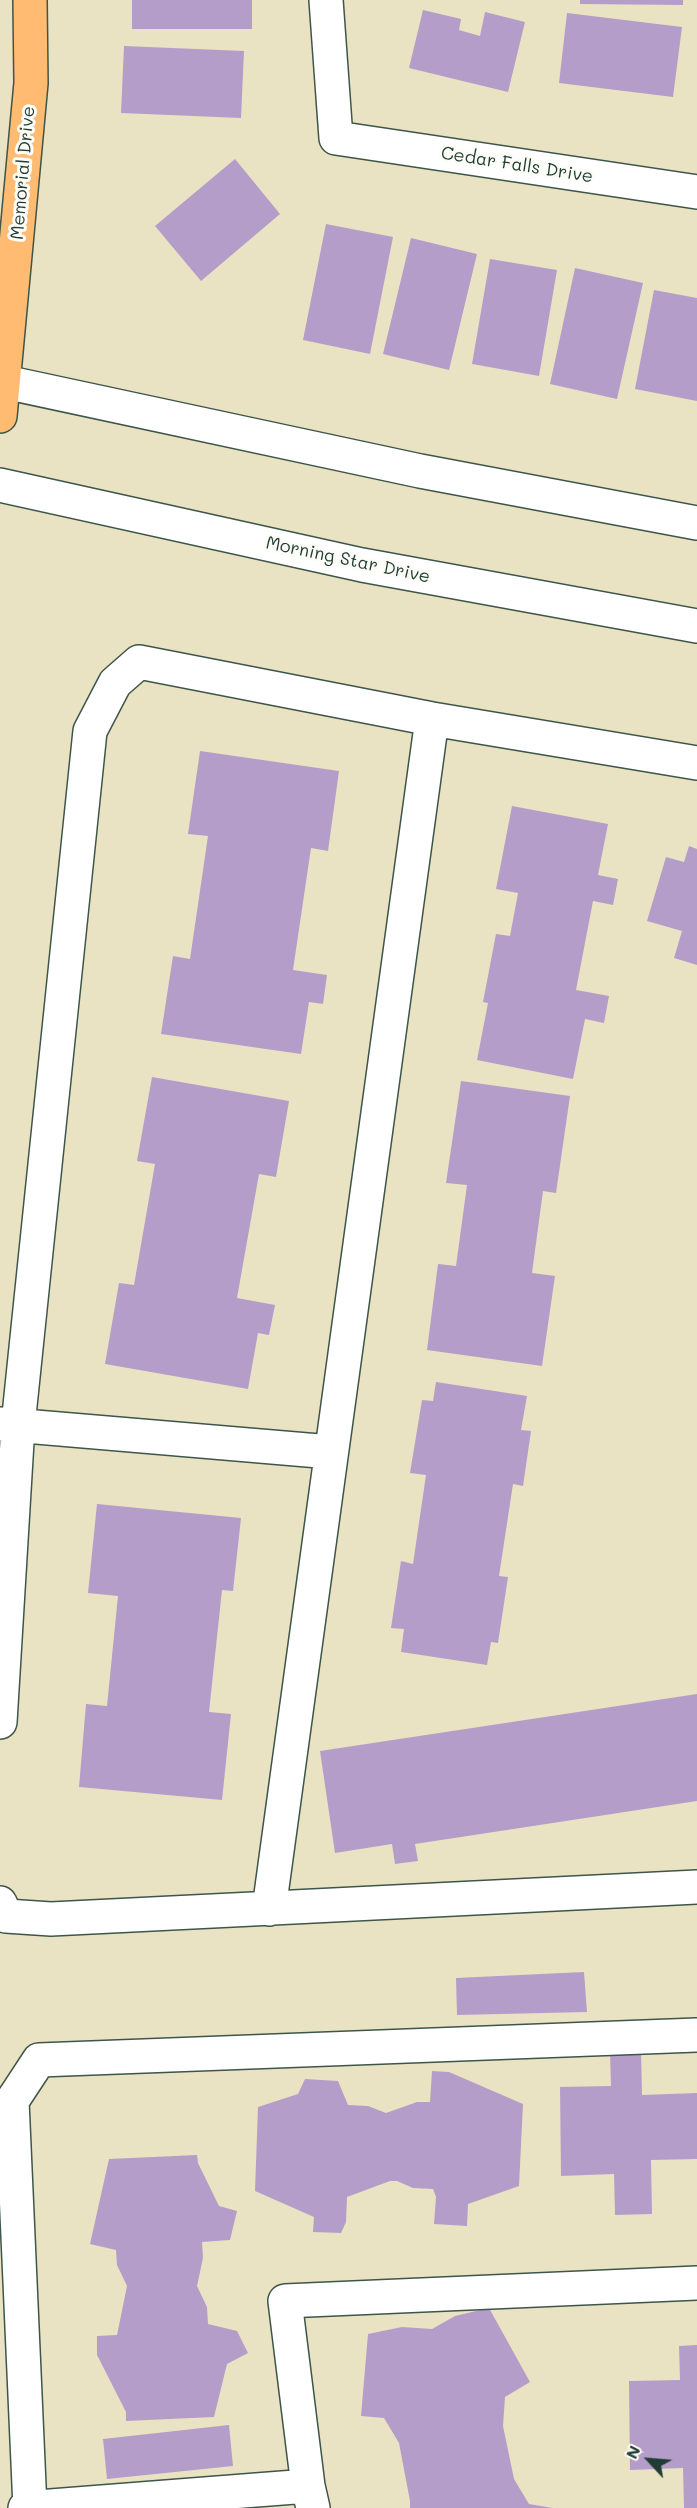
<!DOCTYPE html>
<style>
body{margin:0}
#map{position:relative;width:697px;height:2508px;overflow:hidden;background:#e9e3c3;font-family:Mali,sans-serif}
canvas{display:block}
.north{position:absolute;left:619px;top:2430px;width:60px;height:60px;-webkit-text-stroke:4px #fdfcf7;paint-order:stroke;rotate:296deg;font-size:16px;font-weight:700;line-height:24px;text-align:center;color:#1f3d34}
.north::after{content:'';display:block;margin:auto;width:21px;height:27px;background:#1f3d34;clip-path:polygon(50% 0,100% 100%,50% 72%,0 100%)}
</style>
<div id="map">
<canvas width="697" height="2508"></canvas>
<div class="north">N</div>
</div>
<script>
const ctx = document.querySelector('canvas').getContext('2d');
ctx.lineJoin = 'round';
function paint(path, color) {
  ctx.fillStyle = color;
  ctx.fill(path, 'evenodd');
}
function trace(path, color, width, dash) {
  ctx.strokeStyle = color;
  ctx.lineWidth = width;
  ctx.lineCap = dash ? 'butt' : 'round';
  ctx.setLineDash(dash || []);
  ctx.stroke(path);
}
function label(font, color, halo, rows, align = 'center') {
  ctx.font = font + ' Mali,sans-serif';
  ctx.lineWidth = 6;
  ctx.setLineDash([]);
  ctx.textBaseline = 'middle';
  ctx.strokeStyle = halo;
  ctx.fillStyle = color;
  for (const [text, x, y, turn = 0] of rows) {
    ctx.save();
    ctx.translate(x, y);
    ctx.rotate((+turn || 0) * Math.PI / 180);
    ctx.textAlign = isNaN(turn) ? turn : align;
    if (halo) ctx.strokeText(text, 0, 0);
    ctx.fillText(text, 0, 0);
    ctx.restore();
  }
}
paint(new Path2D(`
 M 132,0 L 252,0 L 252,29 L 132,29 Z
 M 580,0 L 683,0 L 683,5 L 580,4 Z
 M 423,10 L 461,19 L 459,30 L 480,36 L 485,12 L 525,22 L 508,92 L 409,68 Z
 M 567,13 L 682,27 L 673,97 L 559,83 Z
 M 124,46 L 244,51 L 241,118 L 121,113 Z
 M 235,159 L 280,214 L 201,281 L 155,226 Z
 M 326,224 L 393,237 L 370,354 L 303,340 Z
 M 411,238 L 477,254 L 449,370 L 383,354 Z
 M 490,259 L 557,270 L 539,376 L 472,364 Z
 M 575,268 L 643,283 L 617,399 L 550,384 Z
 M 654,290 L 697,298 L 697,401 L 635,389 Z
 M 200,751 L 339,771 L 328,851 L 311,848 L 293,970 L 327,975 L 323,1004 L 309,1002 L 301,1054 L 161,1034 L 173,956 L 190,959 L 208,836 L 188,834 Z
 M 512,806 L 608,824 L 598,875 L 618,879 L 613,905 L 593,901 L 576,990 L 609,996 L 604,1023 L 585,1019 L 573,1079 L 477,1060 L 488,1003 L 483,1002 L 496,934 L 510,936 L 518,893 L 496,889 Z
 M 689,846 L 697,849 L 697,965 L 674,958 L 682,931 L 647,921 L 666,857 L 684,862 Z
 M 152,1077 L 289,1101 L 276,1177 L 259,1174 L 237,1298 L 275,1305 L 269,1335 L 258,1333 L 248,1389 L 105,1364 L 119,1283 L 134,1285 L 155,1164 L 137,1161 Z
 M 461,1081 L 570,1096 L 556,1193 L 543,1191 L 532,1273 L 555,1276 L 542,1366 L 427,1350 L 438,1264 L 456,1266 L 467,1185 L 446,1183 Z
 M 436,1382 L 527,1396 L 521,1430 L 531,1431 L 523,1486 L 513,1484 L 499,1576 L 508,1577 L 498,1643 L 491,1642 L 487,1665 L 401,1652 L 404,1629 L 391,1628 L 401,1561 L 413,1564 L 426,1475 L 410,1473 L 422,1400 L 433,1401 Z
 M 97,1504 L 241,1518 L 233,1591 L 222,1590 L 209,1712 L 231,1714 L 222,1800 L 79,1787 L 86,1704 L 107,1706 L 118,1596 L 88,1593 Z
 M 697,1694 L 697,1801 L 415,1844 L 418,1861 L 395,1864 L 392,1844 L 335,1853 L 320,1751 Z
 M 584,1972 L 587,2012 L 457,2015 L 456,1978 Z
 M 641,2051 L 642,2095 L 697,2093 L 697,2159 L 651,2160 L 652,2214 L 615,2215 L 614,2174 L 561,2176 L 560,2087 L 611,2086 L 610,2052 Z
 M 432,2071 L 449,2072 L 523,2104 L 519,2186 L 468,2204 L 467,2226 L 434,2224 L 436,2197 L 433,2189 L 413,2188 L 397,2181 L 390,2181 L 347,2197 L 346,2222 L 341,2233 L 313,2232 L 314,2217 L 255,2191 L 258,2107 L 298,2094 L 305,2079 L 338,2081 L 348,2105 L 368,2106 L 386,2113 L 417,2102 L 430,2102 Z
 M 197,2155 L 198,2163 L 219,2206 L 237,2211 L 230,2240 L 202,2242 L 203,2258 L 197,2286 L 207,2307 L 208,2324 L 237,2331 L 248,2353 L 227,2364 L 214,2417 L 126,2421 L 126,2412 L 97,2355 L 97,2336 L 117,2335 L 127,2286 L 117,2265 L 116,2250 L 90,2244 L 109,2159 Z
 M 489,2308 L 530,2382 L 505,2397 L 503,2426 L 514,2479 L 529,2504 L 553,2508 L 410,2508 L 410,2501 L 399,2443 L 384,2418 L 361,2416 L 368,2334 L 402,2327 L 432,2329 L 455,2316 Z
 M 697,2345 L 697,2508 L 684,2508 L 683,2468 L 630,2470 L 629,2381 L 680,2380 L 679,2346 Z
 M 229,2425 L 233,2466 L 107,2479 L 103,2439 Z`), '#b59dc9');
const minor = new Path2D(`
 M 326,0 L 336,138 L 697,192
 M 0,381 L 420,471 L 697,523
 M 0,485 L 362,565 L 697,626
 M 0,1424 L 331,1452
 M 0,1722 L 18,1425 L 90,731 L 115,683 L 139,662 L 432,719 L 697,763
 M 0,1903 L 6,1916 L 51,1919 L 697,1887
 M 269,1909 L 432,719
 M 25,2508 L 308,2486
 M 30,2508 L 12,2101 L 39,2060 L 697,2035
 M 313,2508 L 308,2486 L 285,2301 L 697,2283`);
const major = new Path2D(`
 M 0,416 L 31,83 L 30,0`);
trace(minor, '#3d5649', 36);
trace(major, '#3d5649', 36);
trace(minor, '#fff', 33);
trace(major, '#ffbb71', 33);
label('18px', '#1f3d34', '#fdfcf7', [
 ["Cedar Falls Drive",517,165,9],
 ["Memorial Drive",23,173,-85],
 ["Morning Star Drive",348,560,12]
]);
</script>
